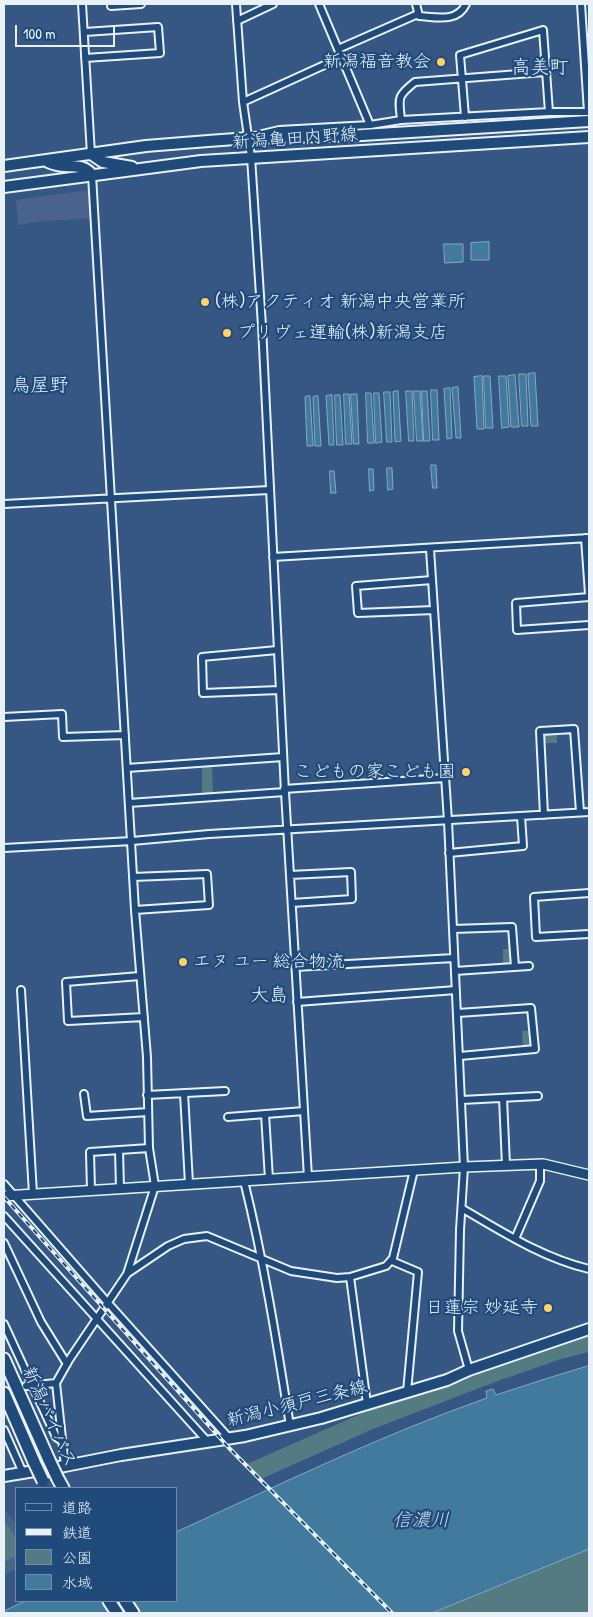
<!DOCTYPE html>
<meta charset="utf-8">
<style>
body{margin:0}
#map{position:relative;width:593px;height:1617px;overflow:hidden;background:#365784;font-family:"Patrick Hand","Klee One",sans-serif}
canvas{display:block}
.frame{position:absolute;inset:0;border:5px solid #e8f1f8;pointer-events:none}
.legend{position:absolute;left:15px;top:1487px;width:162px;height:115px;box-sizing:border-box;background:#1f4a7a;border:1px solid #6f8dac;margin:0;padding:6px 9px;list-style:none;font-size:15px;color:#e8f1f8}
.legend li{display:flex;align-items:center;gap:10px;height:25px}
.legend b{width:25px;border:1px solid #6f8dac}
.scale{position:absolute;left:15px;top:25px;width:100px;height:22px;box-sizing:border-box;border:2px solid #e8f1f8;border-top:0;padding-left:6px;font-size:15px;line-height:18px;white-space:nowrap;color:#e8f1f8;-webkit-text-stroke:4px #1f4a7a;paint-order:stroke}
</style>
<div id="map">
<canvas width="593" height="1617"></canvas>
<div class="frame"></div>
<ul class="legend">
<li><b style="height:6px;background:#1f4a7a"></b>道路</li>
<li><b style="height:6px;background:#e8f1f8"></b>鉄道</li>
<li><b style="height:14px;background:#557b82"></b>公園</li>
<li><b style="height:14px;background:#427a9d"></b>水域</li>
</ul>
<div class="scale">100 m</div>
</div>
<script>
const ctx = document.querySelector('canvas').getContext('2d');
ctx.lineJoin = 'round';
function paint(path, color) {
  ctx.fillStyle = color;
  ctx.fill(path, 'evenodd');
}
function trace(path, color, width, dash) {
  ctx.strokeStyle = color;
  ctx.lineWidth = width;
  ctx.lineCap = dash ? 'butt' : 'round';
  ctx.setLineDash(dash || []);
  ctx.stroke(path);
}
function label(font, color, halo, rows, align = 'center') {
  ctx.font = font + ' "Patrick Hand","Klee One",sans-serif';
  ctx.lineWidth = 4.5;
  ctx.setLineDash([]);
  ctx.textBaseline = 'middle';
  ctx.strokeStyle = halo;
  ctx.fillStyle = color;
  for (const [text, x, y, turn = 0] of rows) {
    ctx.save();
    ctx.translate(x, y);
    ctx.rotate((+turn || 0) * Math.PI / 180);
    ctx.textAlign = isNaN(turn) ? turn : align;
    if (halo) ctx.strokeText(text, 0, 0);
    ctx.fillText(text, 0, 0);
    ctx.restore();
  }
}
paint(new Path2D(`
 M 90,190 L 92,218 L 35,222 L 18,225 L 16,200 Z
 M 4,1509 L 16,1524 L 16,1569 L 4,1575 Z`), '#49638d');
paint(new Path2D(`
 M 557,732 L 557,743 L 545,743 L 544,733 Z
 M 202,767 L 212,767 L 213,794 L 202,794 Z
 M 503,949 L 511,949 L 512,963 L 503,963 Z
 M 522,1031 L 530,1031 L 531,1046 L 523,1047 Z
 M 589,1332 L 589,1352 L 561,1359 L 495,1382 L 373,1429 L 261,1479 L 247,1464 L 365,1412 L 373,1408 L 371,1406 Z
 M 4,1520 L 16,1538 L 16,1556 L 4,1562 Z
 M 589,1548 L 589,1613 L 433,1613 Z`), '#557b82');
const water = new Path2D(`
 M 489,242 L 489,260 L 471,260 L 471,243 Z
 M 444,244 L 463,244 L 463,262 L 445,263 Z
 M 535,373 L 538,426 L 531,426 L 528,374 Z
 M 519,374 L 526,374 L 528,426 L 522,426 Z
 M 515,375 L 519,427 L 511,427 L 508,376 Z
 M 482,376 L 484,429 L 477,429 L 474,377 Z
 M 484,376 L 490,376 L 493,428 L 486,428 Z
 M 499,376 L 506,376 L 509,427 L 502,428 Z
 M 458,387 L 461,438 L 456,438 L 452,388 Z
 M 450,388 L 452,438 L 447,439 L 444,389 Z
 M 431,390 L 437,390 L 439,440 L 433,440 Z
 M 398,391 L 401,441 L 395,442 L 393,392 Z
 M 406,391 L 412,391 L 414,441 L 409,441 Z
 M 414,391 L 420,391 L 423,441 L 417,441 Z
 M 422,391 L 427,391 L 430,441 L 424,441 Z
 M 384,392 L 390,392 L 392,442 L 387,442 Z
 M 366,393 L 371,393 L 374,443 L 368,443 Z
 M 374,393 L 379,393 L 382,442 L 376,443 Z
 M 344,394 L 349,394 L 352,444 L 346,444 Z
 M 351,394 L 357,394 L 359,444 L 354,444 Z
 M 332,395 L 334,445 L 329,445 L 326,396 Z
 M 335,395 L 340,395 L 343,445 L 337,445 Z
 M 310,396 L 313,446 L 307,446 L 305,397 Z
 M 318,396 L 321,446 L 315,446 L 313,397 Z
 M 431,465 L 436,465 L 437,488 L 433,488 Z
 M 387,468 L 392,468 L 393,489 L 388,490 Z
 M 369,469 L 373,469 L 374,490 L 370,491 Z
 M 330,471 L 334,471 L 336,493 L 331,493 Z
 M 589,1366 L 589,1549 L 432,1613 L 4,1613 L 4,1611 L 25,1601 L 176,1601 L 176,1532 C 279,1485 381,1435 487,1398 L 486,1391 L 493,1389 L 496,1395 L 545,1379 Z`);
paint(water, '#427a9d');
trace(water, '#84aac1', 1);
const street = new Path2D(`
 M 82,4 L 91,154
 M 111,4 L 111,6 L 141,4
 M 236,4 L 243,102 L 251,157 L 262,326 L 285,792 L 308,1177
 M 319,4 L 370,125
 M 416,4 L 419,16 C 436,17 457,23 466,4
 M 581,4 L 588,112
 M 237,21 L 273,4
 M 85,32 L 158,27 L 160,53 L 85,58
 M 338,49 L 418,14
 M 243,102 L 342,57
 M 465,117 L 460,55 L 543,30 L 549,112
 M 401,120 C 399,98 396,97 415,82 L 545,72
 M 262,134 L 279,130 L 370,125 L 401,120 L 549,112 L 589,112
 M 4,504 L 269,490
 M 585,538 L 589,594
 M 430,549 L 448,821 L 464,1167 L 460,1230 L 458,1331 L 469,1370
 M 273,557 L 589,538
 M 432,580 L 356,586 L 358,613 L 434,610
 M 589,597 L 516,603 L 517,630 L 589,625
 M 277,650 L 202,657 L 203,693 L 279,690
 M 4,717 L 62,714 L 63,737 L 125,735
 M 127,768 L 283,757
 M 284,789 L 445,778
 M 129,803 L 285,792
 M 544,815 L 540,731 L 574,729 L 580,812
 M 4,848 L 132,841 L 209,834 L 589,812
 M 449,853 L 523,846 L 521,816
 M 290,875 L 351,872 L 352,899 L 292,903
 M 133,877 L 207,874 L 209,905 L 135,910
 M 589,893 L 534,897 L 536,937 L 589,934
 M 453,929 L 512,927 L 515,967
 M 295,967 L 454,958
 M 455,971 L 529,966
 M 140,976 L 66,982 L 68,1021 L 144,1017
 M 21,990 L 33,1194
 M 297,1002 L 456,990
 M 458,1013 L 531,1008 L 535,1049 L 460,1056
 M 184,1093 L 189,1184
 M 84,1094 L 87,1116 L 148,1112
 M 147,1095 L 225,1091
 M 503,1098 L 506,1165
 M 462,1100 L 538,1096
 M 265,1114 L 269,1179
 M 228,1117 L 304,1111
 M 119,1150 L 120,1188
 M 244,1181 C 264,1261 277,1344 290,1426
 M 4,1184 L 108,1303 L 230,1439
 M 91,1190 L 90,1152 L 149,1148
 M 463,1209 C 504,1233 543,1258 589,1269
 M 4,1216 L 208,1442
 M 515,1239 L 540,1181 L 540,1164
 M 4,1243 L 41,1322 L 67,1364
 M 392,1261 L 418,1272 L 407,1392
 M 128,1273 L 168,1246 L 184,1239 L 207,1236 L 291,1271 L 337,1278 L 350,1277 L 386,1266 L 393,1258 L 414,1170
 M 350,1277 L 367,1404
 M 4,1324 L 56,1437 L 62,1441
 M 26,1386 L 56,1383
 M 4,1430 L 23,1473
 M 65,1466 L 56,1383 L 69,1360 L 127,1274 L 155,1186 L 149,1148 L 147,1057 L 135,910 L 92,175`);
const secondary = new Path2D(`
 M 4,1196 L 464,1167 L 543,1164 L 589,1175`);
const primary = new Path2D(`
 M 91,154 L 103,162 L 132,167
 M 48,162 C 53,164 59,166 65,166 C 76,167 85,165 92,175
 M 4,166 L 146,146 L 208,141 L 249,138 L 362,135 L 589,121
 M 4,187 L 201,161 L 589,137
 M 4,1476 L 65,1466 L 121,1455 L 245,1436 L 321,1418 L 447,1380 L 469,1370 L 589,1329`);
const highway = new Path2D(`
 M 4,1359 L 49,1460
 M 4,1393 L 34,1462
 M 58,1479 L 63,1488
 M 109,1601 L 117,1613
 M 125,1601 L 133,1613`);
trace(street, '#e8f1f8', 10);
trace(secondary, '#e8f1f8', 12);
trace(primary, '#e8f1f8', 14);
trace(highway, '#e8f1f8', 15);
trace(street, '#1f4a7a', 6);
trace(secondary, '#1f4a7a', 9);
trace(primary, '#1f4a7a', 10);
trace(highway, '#1f4a7a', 11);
const rail = new Path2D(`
 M 4,1197 L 229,1448 L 392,1613`);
trace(rail, '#e8f1f8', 4);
trace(rail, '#1f4a7a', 2, [5.5]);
const highwayBridge = new Path2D(`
 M 49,1460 L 58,1479
 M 34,1462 L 43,1481`);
trace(highwayBridge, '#e8f1f8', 15, []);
trace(highwayBridge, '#1f4a7a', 11);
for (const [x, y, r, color] of [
 [441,62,5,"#ffd166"],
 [205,302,5,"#ffd166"],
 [227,333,5,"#ffd166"],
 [466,772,5,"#ffd166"],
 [183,962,5,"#ffd166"],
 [548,1308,5,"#ffd166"]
]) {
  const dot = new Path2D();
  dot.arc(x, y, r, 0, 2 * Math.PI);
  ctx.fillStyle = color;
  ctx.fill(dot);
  trace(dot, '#1f4a7a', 2);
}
label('18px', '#e8f1f8', '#1f4a7a', [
 ["新潟福音教会",431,62],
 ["(株)アクティオ 新潟中央営業所",215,302,"left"],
 ["プリヴェ運輸(株)新潟支店",237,333,"left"],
 ["こどもの家こども園",456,772],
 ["エヌ ユー 総合物流",193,962,"left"],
 ["日蓮宗 妙延寺",538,1308]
], 'right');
label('18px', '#e8f1f8', '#1f4a7a', [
 ["新潟亀田内野線",295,139,-4],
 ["新潟小須戸三条線",297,1404,-14],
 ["新潟バイパス",49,1417,66]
]);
label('19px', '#e8f1f8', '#1f4a7a', [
 ["高美町",540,68],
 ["鳥屋野",40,386],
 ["大島",269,996]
]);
label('italic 19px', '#cfdfea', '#1f4a7a', [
 ["信濃川",421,1521]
]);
</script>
